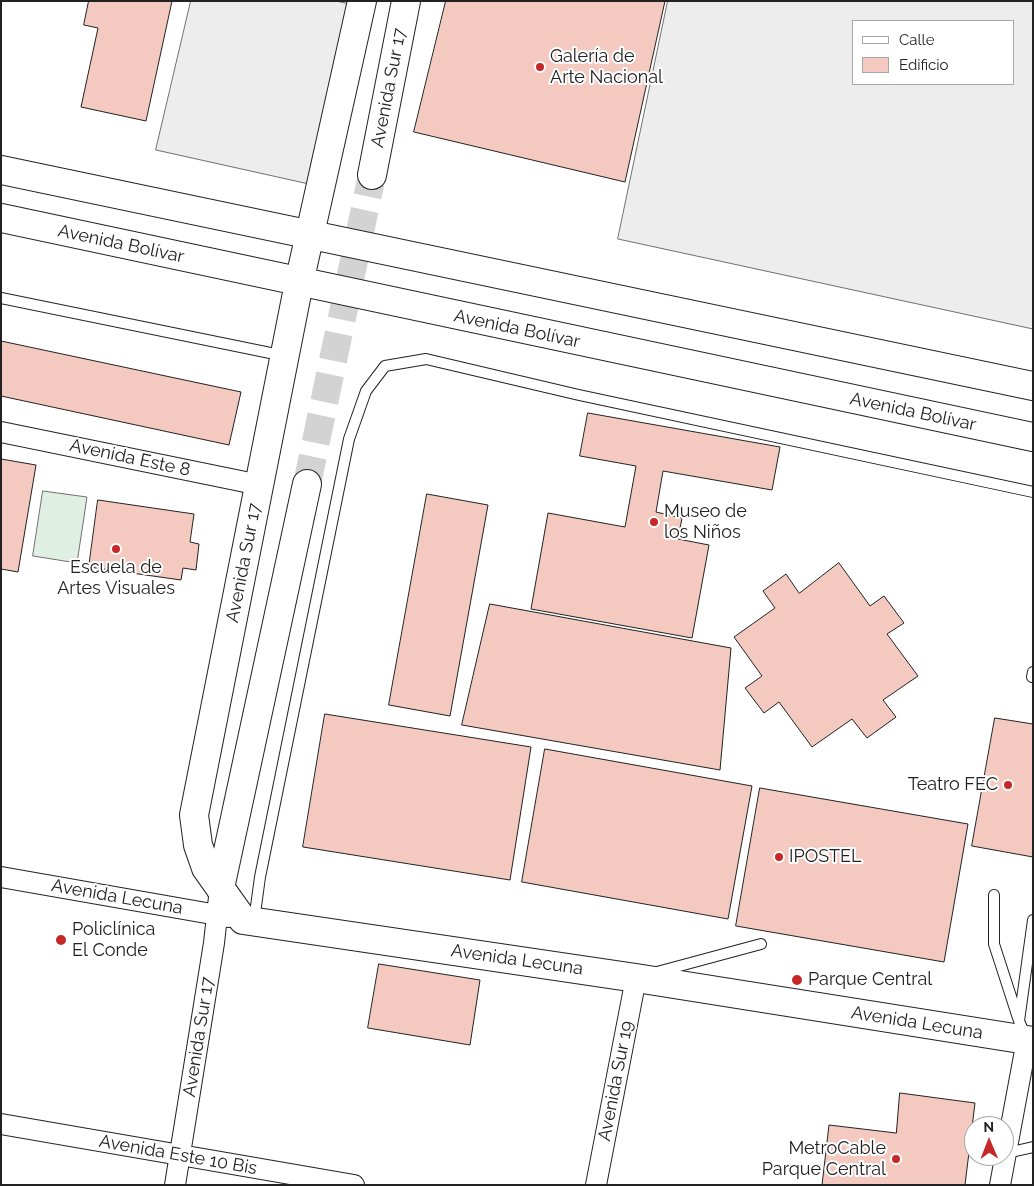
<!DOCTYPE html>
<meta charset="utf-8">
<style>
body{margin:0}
#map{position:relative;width:1034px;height:1186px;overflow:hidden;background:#fff;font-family:Raleway,sans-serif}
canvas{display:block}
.frame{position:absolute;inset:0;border:2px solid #222;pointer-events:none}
.legend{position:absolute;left:852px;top:20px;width:162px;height:65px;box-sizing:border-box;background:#fff;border:1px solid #a7a7a7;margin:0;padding:6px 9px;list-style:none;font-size:15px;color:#222}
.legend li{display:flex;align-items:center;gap:10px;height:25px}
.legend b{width:25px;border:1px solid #a7a7a7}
.north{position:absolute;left:964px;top:1116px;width:50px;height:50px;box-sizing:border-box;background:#fff;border:1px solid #a7a7a7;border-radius:50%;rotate:359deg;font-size:14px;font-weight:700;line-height:20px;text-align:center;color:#222}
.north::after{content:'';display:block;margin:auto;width:18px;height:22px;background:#c62828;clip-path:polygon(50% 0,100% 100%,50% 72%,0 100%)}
</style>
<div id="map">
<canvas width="1034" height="1186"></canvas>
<div class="frame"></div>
<ul class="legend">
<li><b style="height:6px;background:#fff"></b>Calle</li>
<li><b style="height:14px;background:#f3c9c0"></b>Edificio</li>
</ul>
<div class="north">N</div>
</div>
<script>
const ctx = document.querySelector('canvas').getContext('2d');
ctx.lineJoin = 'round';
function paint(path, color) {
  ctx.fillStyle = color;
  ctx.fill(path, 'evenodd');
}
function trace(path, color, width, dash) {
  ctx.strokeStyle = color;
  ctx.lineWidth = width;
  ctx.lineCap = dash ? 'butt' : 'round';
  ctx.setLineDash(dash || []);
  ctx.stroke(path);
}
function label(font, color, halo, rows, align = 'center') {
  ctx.font = font + ' Raleway,sans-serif';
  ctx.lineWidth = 4;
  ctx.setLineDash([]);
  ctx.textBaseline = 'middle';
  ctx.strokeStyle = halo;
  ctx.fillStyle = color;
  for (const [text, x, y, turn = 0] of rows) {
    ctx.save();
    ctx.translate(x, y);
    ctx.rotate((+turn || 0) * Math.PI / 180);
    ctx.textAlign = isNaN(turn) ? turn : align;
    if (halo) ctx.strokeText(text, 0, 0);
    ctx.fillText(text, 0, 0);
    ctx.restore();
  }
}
const green = new Path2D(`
 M 43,491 L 87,497 L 77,563 L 33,556 Z`);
paint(green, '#e0efe3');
trace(green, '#6f6f6f', 1);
const parking = new Path2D(`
 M 191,1 L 336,1 L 350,4 L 309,184 L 156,150 Z
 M 668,1 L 1033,1 L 1033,329 L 618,239 ZM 853,21 L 1013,21 L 1013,84 L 853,84 Z`);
paint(parking, '#ededed');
trace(parking, '#6f6f6f', 1);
const building = new Path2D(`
 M 89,1 L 172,1 L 146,121 L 81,107 L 98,28 L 84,25 Z
 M 446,1 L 665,1 L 625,182 L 414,132 Z
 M 1,341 L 241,392 L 229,445 L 1,396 Z
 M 588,413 L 780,447 L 772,490 L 663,471 L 656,512 L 682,518 L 678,539 L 709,545 L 692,638 L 531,609 L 548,513 L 625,527 L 636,466 L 580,456 Z
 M 1,459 L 36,465 L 18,572 L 1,569 Z
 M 427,494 L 488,505 L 450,716 L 389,705 Z
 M 98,500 L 194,514 L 190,542 L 199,544 L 196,570 L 183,568 L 181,580 L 89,567 Z
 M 839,563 L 870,606 L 884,596 L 904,623 L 887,634 L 918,676 L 883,700 L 896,717 L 867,738 L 852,719 L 812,747 L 779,702 L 764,713 L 745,688 L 762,676 L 734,637 L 775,608 L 763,591 L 786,574 L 799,593 Z
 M 490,604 L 731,648 L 720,770 L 462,725 Z
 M 325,714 L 531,747 L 510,880 L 303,847 Z
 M 995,718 L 1033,724 L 1033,857 L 972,846 Z
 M 545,749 L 752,786 L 728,919 L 522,882 Z
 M 760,788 L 968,824 L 944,962 L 736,926 Z
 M 379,964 L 480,980 L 470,1045 L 368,1028 Z
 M 900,1093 L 975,1103 L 965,1185 L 822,1185 L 829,1125 L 896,1133 Z`);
paint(building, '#f3c9c0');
trace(building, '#222', 1);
trace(new Path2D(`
 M 307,484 L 372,175`), '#d3d3d3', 28, [28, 14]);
const service = new Path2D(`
 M 1,298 L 285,356
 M 1032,677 L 1033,672
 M 994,895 L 994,944 L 1018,1018
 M 254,921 L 260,877 L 349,439 L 366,391 L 385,366 L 426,359 L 579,395 L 1033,492
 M 657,972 L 761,944
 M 1026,1037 L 1019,1021 L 1033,920
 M 1007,1153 L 1033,1147`);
const minor = new Path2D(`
 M 1,432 L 260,485
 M 1,877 L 229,917
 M 1,1124 L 354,1185
 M 175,1185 L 214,943 L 220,888
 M 596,1185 L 636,978
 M 1000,1185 L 1027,1040`);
const secondary = new Path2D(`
 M 362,1 L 299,283 L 194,815 L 198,845 L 206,868 L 243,920 L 636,978 L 1033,1041
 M 1,170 L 1033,386
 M 372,175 L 406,1
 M 1,218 L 1033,437
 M 220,888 L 307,484`);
trace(service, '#222', 12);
trace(minor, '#222', 22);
trace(secondary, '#222', 30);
trace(service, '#fff', 10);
trace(minor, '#fff', 20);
trace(secondary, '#fff', 28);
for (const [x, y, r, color] of [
 [540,67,5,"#c62828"],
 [654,522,5,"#c62828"],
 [116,549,5,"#c62828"],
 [1008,785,5,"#c62828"],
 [779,857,5,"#c62828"],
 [61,940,6,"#c62828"],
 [797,980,6,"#c62828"],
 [896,1159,5,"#c62828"]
]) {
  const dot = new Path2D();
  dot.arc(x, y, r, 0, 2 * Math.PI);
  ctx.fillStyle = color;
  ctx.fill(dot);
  trace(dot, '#fff', 2);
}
label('18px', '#222', '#fff', [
 ["Galería de",550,57],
 ["Arte Nacional",550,78],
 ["Museo de",664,512],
 ["los Niños",664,533],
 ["Escuela de",116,568,"center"],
 ["Artes Visuales",116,589,"center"],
 ["Teatro FEC",998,785,"right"],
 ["IPOSTEL",789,857],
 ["Policlínica",72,930],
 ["El Conde",72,951],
 ["Parque Central",808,980],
 ["MetroCable",886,1149,"right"],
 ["Parque Central",886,1170,"right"]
], 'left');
label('18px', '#222', '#fff', [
 ["Avenida Sur 17",389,88,-79],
 ["Avenida Bolívar",121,244,12],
 ["Avenida Bolívar",517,329,12],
 ["Avenida Bolívar",913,412,12],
 ["Avenida Este 8",130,458,12],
 ["Avenida Sur 17",244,563,-79],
 ["Avenida Lecuna",117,897,10],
 ["Avenida Lecuna",517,960,8],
 ["Avenida Lecuna",917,1023,9],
 ["Avenida Sur 17",199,1037,-81],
 ["Avenida Sur 19",616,1081,-79],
 ["Avenida Este 10 Bis",178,1155,10]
]);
</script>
